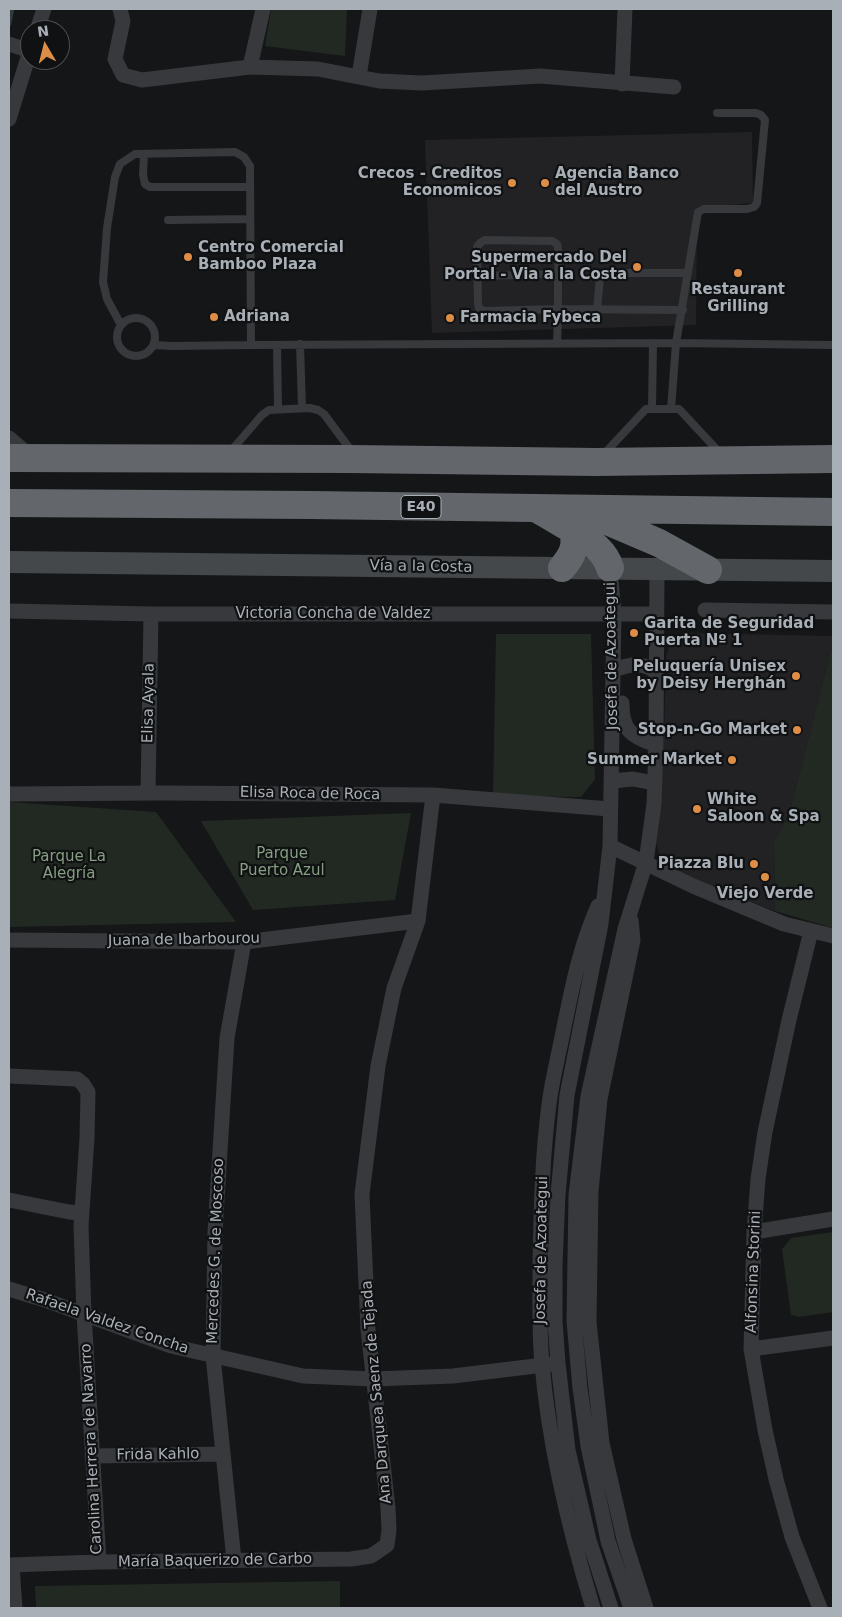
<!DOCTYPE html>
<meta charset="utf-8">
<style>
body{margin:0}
#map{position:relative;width:842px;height:1617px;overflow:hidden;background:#151617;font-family:"DejaVu Sans",sans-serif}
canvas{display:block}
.frame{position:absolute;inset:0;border:10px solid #a9afb6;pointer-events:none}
.north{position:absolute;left:20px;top:20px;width:50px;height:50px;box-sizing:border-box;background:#101112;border:1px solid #4d5054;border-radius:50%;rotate:352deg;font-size:14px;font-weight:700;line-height:20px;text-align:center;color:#a9afb6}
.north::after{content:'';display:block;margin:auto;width:18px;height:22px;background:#de8d46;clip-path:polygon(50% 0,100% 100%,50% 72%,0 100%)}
</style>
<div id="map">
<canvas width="842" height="1617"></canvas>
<div class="frame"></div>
<div class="north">N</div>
</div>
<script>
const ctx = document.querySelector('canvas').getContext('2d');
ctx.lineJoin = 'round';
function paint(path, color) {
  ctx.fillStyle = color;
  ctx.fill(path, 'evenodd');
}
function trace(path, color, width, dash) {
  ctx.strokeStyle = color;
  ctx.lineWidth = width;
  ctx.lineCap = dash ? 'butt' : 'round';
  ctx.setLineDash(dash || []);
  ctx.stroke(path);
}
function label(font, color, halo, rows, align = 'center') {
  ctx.font = font + ' "DejaVu Sans",sans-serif';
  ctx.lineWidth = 4.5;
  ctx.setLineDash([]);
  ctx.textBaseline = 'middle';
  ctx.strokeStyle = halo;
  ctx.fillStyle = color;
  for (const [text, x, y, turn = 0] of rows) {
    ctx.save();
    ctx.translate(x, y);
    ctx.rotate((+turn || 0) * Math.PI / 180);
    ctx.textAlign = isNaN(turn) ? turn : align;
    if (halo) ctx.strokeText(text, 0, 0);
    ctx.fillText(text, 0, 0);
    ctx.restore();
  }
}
paint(new Path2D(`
 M 752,132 L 753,203 L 697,208 L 696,325 L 432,333 L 425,140 Z
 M 685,633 L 833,636 L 833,643 L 788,818 L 774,841 L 775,911 L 670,870 L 661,861 L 656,842 L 664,736 L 666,657 L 671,641 L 679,634 Z`), '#222224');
paint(new Path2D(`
 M 271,9 L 347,9 L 345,56 L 265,46 Z
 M 496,634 L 591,634 L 595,779 L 581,797 L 493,796 Z
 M 833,643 L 833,928 L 775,911 L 774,841 L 788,818 Z
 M 9,802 L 156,812 L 236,922 L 9,927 Z
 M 411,813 L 395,900 L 253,910 L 201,821 Z
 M 833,1232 L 833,1312 L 799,1317 L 791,1315 L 782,1249 L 791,1238 Z
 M 340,1581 L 340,1608 L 36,1608 L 35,1586 Z`), '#222922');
trace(new Path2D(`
 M 9,24 L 12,9`), '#303a3e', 4.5);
trace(new Path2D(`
 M 144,154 L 143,175 L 145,184 L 150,187 L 250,187
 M 168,220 L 250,219
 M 478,276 L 558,274
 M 597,310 L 600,277 L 605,273 L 688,273
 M117 337a19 19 0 1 1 38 0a19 19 0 1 1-38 0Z
 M 121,325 L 107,299 L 103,282 L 107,228 L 115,177 L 120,164 L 135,154 L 235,152 L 244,157 L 250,166 L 251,345
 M 300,344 L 302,408
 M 557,344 C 558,322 558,301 558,280 C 558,268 560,255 557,244 L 552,241 L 485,240 L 480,243 L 477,247 L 478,304 L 479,308 L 484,311 L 558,309 L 683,310
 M 154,345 L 172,346 L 251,345 L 676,343 L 833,345
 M 277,345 L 278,408
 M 652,409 L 653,343
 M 671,409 L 676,343 L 698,212 L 704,209 L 747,209 L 754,207 L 757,203 L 765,120 L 761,115 L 756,113 L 717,113
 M 230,452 L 262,415 L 269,410 L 310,408 L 318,410 L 324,414 L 353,453
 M 603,455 L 646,409 L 679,409 L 720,453`), '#37393c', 8);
trace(new Path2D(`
 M 120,9 L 123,21 L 115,59 L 123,75 L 142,80 L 250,67 L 318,69 L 379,81 L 422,83 L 540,76 L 674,87
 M 37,30 L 44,9
 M 9,44 L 30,51
 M 250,67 L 263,9
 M 359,76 L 370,9
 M 622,84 L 625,9
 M 9,119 L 30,51
 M 9,438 L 31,457
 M 610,568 L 614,614 L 610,846 L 601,924 L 567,1095 L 558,1195 L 555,1264 L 555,1321 L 558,1363 L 568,1450 L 589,1540 L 611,1608
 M 705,610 L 833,612
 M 9,611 L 151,614 L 656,614
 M 614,670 C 630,664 643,661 657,673
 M 622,703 C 622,730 630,736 656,745
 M 612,781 L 633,779 L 654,783
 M 148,793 L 151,614
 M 9,794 L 162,793 L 433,795 L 610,809
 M 610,846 L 693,886 L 784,924 L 833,936
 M 631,920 L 633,940 L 600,1099 L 591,1191 L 589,1322 L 602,1443 L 624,1539 L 646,1608
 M 811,931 L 789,1020 L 765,1132 L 758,1179 L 754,1232 L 751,1349 L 765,1430 L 776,1479 L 792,1537 L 820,1608
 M 9,940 L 244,942 L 418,921
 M 9,1076 L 77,1079 L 83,1084 L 88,1092 L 87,1138 L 81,1226 L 84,1314 L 99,1562
 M 9,1200 L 69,1212 L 82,1213
 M 754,1232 L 833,1219
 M 9,1289 L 45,1300 L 171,1346 L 303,1376 L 374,1379 L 453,1376 L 552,1364
 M 751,1349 L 833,1338
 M 92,1456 L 223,1454
 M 234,1560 L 213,1356 L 215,1232 L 227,1038 L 244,942
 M 9,1565 L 99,1562 L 351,1559 L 371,1556 L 387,1545 L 389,1530 L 388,1508 L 368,1329 L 362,1194 L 378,1066 L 394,988 L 418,921 L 433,795
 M 12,1565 L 15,1608
 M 593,1608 C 569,1529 549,1447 542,1364 C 539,1332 540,1299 540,1266 C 541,1210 542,1153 550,1097 C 553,1077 558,1057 562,1037 C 571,993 579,948 598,906
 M 631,1608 L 608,1541 L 588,1446 L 580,1388 L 574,1321 L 576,1195 L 588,1096 L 625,929 L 646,862 L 654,804 L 656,745 L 657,569`), '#37393c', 15);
trace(new Path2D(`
 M 9,562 L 833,571`), '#45484b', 22);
trace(new Path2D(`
 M 9,458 L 350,459 L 596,462 L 833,459
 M 9,503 L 311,505 L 833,512
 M 539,510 L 573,530 C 577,546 573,555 562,568
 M 591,514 L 659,543 L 708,570
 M 573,530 C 588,540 605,550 610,568`), '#63676c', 28);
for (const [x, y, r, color] of [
 [512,183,5,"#de8d46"],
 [545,183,5,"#de8d46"],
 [188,257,5,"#de8d46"],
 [637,267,5,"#de8d46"],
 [738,273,5,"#de8d46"],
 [214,317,5,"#de8d46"],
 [450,318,5,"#de8d46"],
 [634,633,5,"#de8d46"],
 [796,676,5,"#de8d46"],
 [797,730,5,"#de8d46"],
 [732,760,5,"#de8d46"],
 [697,809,5,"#de8d46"],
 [754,864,5,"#de8d46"],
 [765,877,5,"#de8d46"]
]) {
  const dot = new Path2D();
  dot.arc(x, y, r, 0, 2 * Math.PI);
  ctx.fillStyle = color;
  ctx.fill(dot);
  trace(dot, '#101112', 2);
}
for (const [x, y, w] of [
 [421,507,40]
]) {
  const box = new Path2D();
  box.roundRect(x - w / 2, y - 11.5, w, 23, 4);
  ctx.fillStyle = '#101112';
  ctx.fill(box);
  trace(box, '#a9afb6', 1);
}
label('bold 14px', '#a9afb6', null, [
 ["E40",421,507]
]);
label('bold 15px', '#a9afb6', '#101112', [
 ["Crecos - Creditos",502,174],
 ["Economicos",502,191],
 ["Agencia Banco",555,174,"left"],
 ["del Austro",555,191,"left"],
 ["Centro Comercial",198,248,"left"],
 ["Bamboo Plaza",198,265,"left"],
 ["Supermercado Del",627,258],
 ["Portal - Via a la Costa",627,275],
 ["Restaurant",738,290,"center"],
 ["Grilling",738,307,"center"],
 ["Adriana",224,317,"left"],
 ["Farmacia Fybeca",460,318,"left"],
 ["Garita de Seguridad",644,624,"left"],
 ["Puerta Nº 1",644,641,"left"],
 ["Peluquería Unisex",786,667],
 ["by Deisy Herghán",786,684],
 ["Stop-n-Go Market",787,730],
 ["Summer Market",722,760],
 ["White",707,800,"left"],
 ["Saloon & Spa",707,817,"left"],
 ["Piazza Blu",744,864],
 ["Viejo Verde",765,894,"center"]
], 'right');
label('15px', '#a9afb6', '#101112', [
 ["Vía a la Costa",421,567,1],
 ["Victoria Concha de Valdez",333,614],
 ["Josefa de Azoategui",612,656,-91],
 ["Elisa Ayala",149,703,-89],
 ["Elisa Roca de Roca",310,794,1],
 ["Juana de Ibarbourou",184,940,-1],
 ["Josefa de Azoategui",542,1250,-89],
 ["Mercedes G. de Moscoso",216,1251,-88],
 ["Alfonsina Storini",754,1272,-88],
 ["Rafaela Valdez Concha",107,1322,19],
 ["Ana Darquea Saenz de Tejada",377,1392,-95],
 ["Carolina Herrera de Navarro",92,1449,-93],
 ["Frida Kahlo",158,1455,-1],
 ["María Baquerizo de Carbo",215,1561,-1]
]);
label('15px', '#869f82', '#101112', [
 ["Parque",282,854],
 ["Puerto Azul",282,871],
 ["Parque La",69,857],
 ["Alegría",69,874]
]);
</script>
